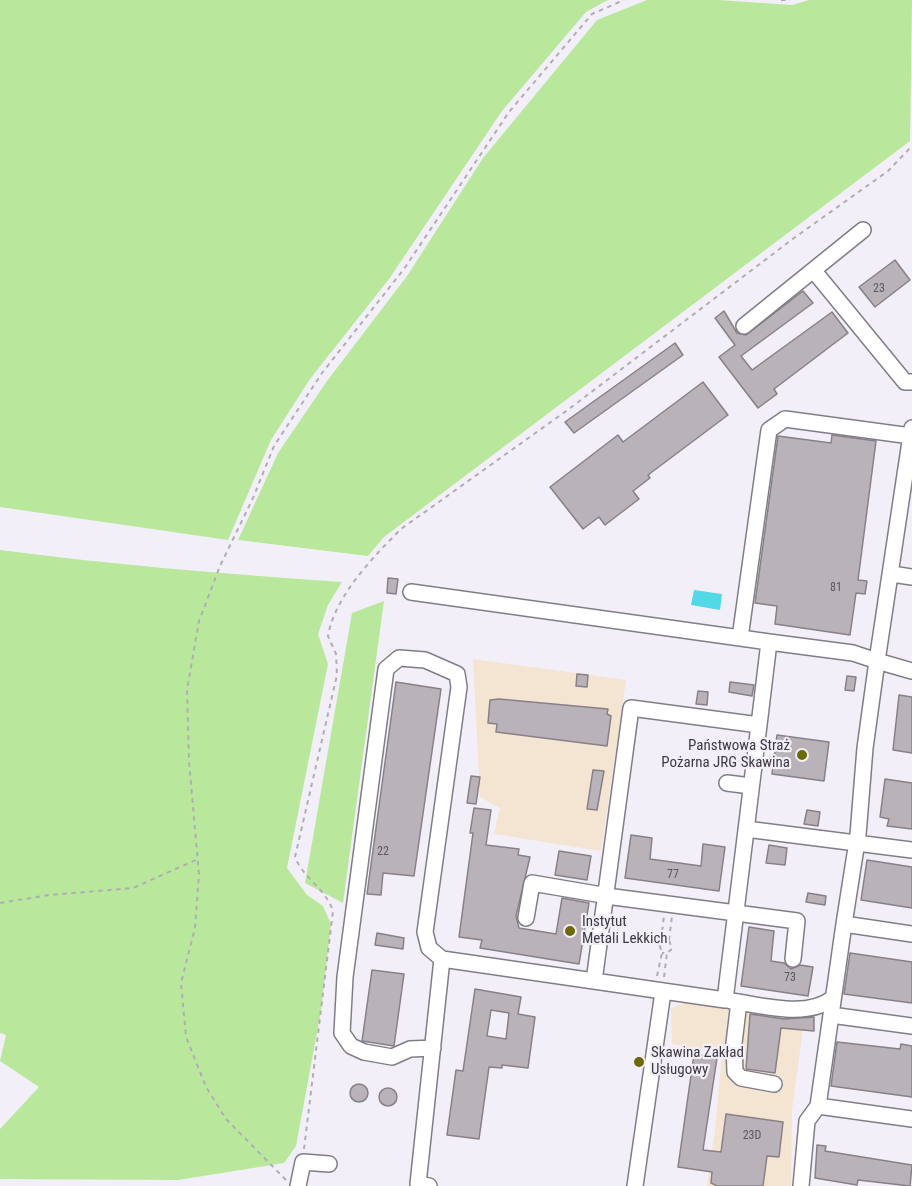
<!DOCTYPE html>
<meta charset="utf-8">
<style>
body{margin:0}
canvas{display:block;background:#f3eff8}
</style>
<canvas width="912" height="1186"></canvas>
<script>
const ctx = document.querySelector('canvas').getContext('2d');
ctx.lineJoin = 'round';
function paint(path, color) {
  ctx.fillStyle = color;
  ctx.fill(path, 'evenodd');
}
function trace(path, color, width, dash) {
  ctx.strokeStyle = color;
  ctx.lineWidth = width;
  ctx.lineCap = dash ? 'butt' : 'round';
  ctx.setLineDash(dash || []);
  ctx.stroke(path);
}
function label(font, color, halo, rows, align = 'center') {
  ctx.font = font + ' "Roboto Condensed",sans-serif';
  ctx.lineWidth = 4.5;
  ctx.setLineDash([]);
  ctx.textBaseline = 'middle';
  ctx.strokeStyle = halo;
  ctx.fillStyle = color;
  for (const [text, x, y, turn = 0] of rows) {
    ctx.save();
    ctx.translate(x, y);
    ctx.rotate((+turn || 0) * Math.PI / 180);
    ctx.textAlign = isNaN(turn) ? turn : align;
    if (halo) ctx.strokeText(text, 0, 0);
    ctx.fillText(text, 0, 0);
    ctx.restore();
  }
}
paint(new Path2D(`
 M 473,659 L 626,680 L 601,851 L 494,834 L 500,808 L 480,797 Z
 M 684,1003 L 805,1014 L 792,1110 L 791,1186 L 707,1186 L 715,1130 L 722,1054 L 672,1044 L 671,1008 Z`), '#f4e4d2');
paint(new Path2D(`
 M 0,0 L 608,0 L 586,12 L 502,111 L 389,279 L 310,379 L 271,440 L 228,540 L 0,507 Z
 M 647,0 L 718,0 L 792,5 L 809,0 L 912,0 L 910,141 L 384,537 L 368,556 L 238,540 L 278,453 L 327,381 L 407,276 L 483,158 L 597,20 Z
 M 0,550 C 114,565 227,574 342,582 L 328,605 L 318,634 L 328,664 L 287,868 L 307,895 L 323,906 L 331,924 L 321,1011 L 296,1146 L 284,1163 L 178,1180 L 0,1179 L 0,1129 L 39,1087 L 0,1061 L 6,1035 L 0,1033 Z
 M 384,601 L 343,903 L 305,883 L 352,613 Z`), '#b9e89c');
paint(new Path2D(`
 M 694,590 L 722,594 L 720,610 L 691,605 Z`), '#52d9e8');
const building = new Path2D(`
 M 895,260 L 910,280 L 875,307 L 859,287 Z
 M 803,291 L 813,303 L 741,356 L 752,370 L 832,312 L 848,333 L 774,389 L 777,394 L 758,408 L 719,357 L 735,345 L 715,318 L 724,311 L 737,333 L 746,335 Z
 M 675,343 L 683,355 L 574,433 L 565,422 Z
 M 703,382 L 728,415 L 648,475 L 650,478 L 633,491 L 639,499 L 605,525 L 599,517 L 583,529 L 550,487 L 618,435 L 623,442 Z
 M 832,435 L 876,441 L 858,580 L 867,581 L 865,594 L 856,593 L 850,635 L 775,624 L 777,606 L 755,603 L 778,436 L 831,443 Z
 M 388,578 L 398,579 L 396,594 L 387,593 Z
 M 577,674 L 588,675 L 587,687 L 576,686 Z
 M 847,676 L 856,677 L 854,691 L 845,690 Z
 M 396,682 L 441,689 L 414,876 L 383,873 L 381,895 L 367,894 Z
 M 730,682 L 754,685 L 752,696 L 729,692 Z
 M 698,691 L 708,692 L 707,705 L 696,704 Z
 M 899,695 L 912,697 L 912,753 L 893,750 Z
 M 499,699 L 608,709 L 607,714 L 611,716 L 607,746 L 496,732 L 497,724 L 488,723 L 490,700 Z
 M 777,735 L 829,742 L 824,781 L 772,774 Z
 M 593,770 L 604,771 L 597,810 L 587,809 Z
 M 471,776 L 480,777 L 476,804 L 467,803 Z
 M 885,779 L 912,783 L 912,829 L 887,826 L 889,819 L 880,817 Z
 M 474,808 L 491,810 L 486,845 L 519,849 L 518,855 L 530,857 L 516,916 L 519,928 L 556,934 L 562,898 L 589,903 L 579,964 L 480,948 L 482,940 L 459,937 L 473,833 L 470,833 Z
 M 807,810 L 820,812 L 818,826 L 804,824 Z
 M 631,835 L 652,838 L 650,859 L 701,866 L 703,844 L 725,847 L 719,891 L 625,878 Z
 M 769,845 L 787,848 L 785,865 L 766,863 Z
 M 559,851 L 591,856 L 587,880 L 555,875 Z
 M 867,860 L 912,867 L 912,908 L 861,900 Z
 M 808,893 L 826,896 L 825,905 L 806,902 Z
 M 749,927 L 774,931 L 771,961 L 784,963 L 791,969 L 800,965 L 813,967 L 808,996 L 741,986 Z
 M 377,933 L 404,938 L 403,949 L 375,945 Z
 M 850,953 L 912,962 L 912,1003 L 844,994 Z
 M 372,970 L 404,974 L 394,1046 L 362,1041 Z
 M 475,989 L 521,997 L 518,1014 L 535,1017 L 528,1068 L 502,1065 L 502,1068 L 489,1067 L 479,1139 L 447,1135 L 456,1070 L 463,1071 ZM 491,1010 L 509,1013 L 506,1039 L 487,1036 Z
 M 750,1014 L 784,1019 L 814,1017 L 814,1031 L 781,1028 L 775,1073 L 746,1069 Z
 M 837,1042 L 900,1049 L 901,1044 L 912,1046 L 912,1097 L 831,1086 Z
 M 694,1054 L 717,1058 L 703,1150 L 721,1152 L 726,1114 L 783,1122 L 779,1157 L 767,1156 L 763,1186 L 717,1186 L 711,1183 L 712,1172 L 678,1167 Z
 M350 1093a9 9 0 1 1 18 0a9 9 0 1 1-18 0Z
 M379 1097a9 9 0 1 1 18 0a9 9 0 1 1-18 0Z
 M 817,1145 L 826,1146 L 825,1151 L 912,1165 L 910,1186 L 858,1180 L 857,1185 L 815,1178 Z`);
paint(building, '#bab2b9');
trace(building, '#888087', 1.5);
const minor = new Path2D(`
 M 814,271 L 905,382 L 912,382
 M 744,326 L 863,230
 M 912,428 L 877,661 L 912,671
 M 892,574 L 912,577
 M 411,592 L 769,642
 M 740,638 L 769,430 L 785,419 L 911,436
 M 631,708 L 759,725 L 725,1000 L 594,981 Z
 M 759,725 L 769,642 L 853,653 L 877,661 L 865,748 L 858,835 L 844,924 L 912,934
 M 727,783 L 751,786
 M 746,829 L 912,850
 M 526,918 L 532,883 L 614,897 L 797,921 L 793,959
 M 844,924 L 831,1015 L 912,1026
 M 731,1001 C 762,1005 807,1019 833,998
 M 739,1002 L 734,1043 L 735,1072 L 741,1078 L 774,1084
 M 831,1015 L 818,1106 L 912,1119
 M 433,1048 L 410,1049 L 392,1057 L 364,1052 L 351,1046 L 342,1033 L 345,977 L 386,669 L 399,658 L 425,660 L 457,674 L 459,687 L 425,932 L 429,948 L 442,959
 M 298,1186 L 303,1162 L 329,1164
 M 429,1186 L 418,1184 L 442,959 L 594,981
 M 635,1186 L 663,992
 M 801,1186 L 807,1121 L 818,1106`);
trace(minor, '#817d86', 18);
trace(new Path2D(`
 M 781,0 L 788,0
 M 0,903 L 49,895 L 133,888 L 198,859
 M 661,940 L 664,916
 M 669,940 L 672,916
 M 657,976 L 662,953 L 659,943 L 669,940 L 672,949 L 667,953 L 662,953
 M 664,977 L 667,953
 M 304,1149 L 333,911 C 326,889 303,878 295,857 L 337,675 L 336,654 L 328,636 C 335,596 373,557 401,529 L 569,409 L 794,238 L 888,171 L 912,146
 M 286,1180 L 226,1119 L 206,1087 L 186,1037 L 181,983 L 195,928 L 199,874 L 189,762 L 187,690 L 199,621 L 220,566 L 253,498 L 274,446 L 322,373 L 404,269 L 509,112 L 592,14 L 624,0`), '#b1adb5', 2, [4.5, 4.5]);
trace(minor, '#fff', 15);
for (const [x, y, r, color] of [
 [802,755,6,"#6c6a06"],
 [570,931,6,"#6c6a06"],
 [639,1062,6,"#6c6a06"]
]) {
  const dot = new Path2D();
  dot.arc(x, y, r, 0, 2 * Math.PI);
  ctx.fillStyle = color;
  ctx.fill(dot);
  trace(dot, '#f3eff8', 2);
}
label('12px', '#5c595e', null, [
 ["23",879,289],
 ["81",836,588],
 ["22",383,852],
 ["77",673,875],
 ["73",790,978],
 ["23D",752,1136]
]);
label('15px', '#3d3b3f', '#f3eff8', [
 ["Państwowa Straż",790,746,"right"],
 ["Pożarna JRG Skawina",790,763,"right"],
 ["Instytut",582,922],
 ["Metali Lekkich",582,939],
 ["Skawina Zakład",651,1053],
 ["Usługowy",651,1070]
], 'left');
</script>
